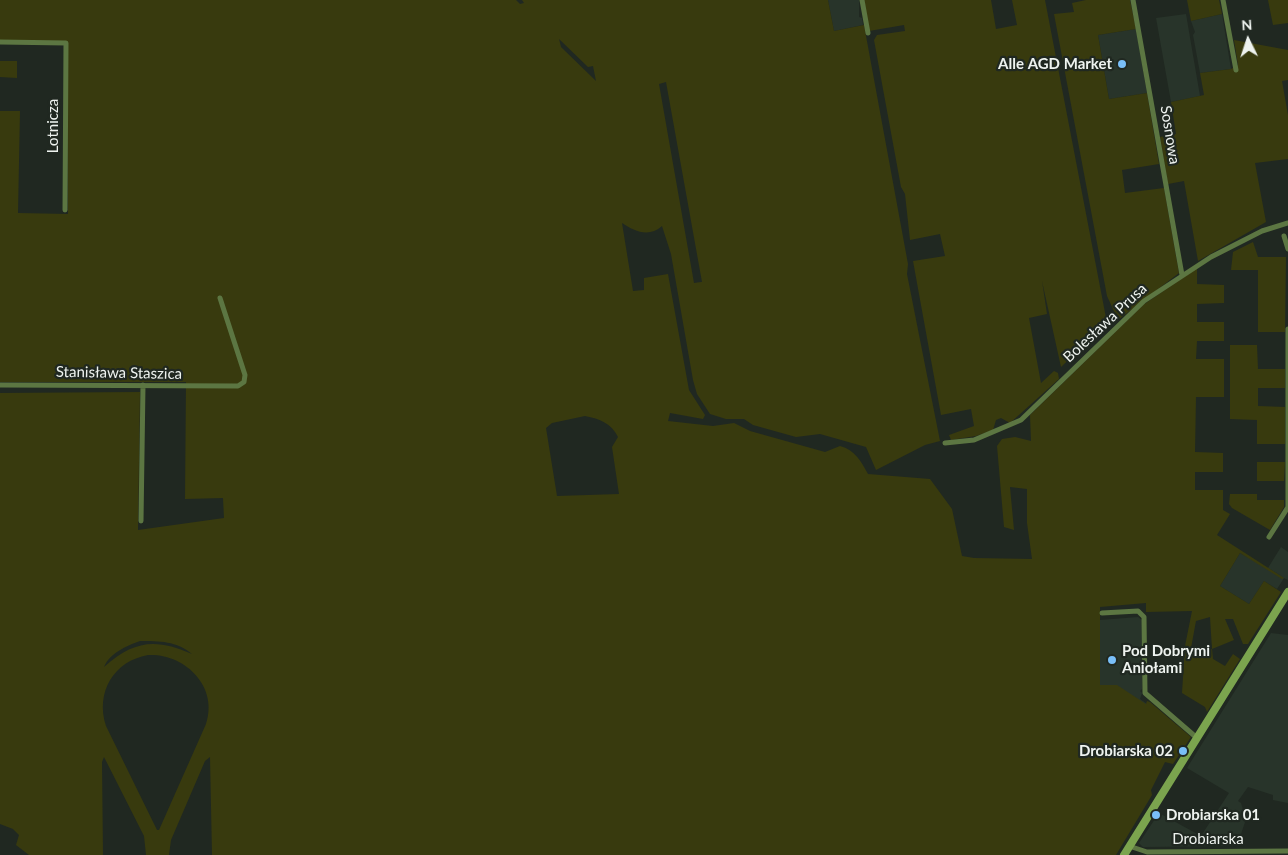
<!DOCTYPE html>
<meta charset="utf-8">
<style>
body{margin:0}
#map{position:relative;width:1288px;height:855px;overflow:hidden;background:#202821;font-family:Lato,sans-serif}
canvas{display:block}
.north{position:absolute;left:1223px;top:15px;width:50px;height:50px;-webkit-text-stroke:4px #202821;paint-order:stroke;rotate:356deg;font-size:14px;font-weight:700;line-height:20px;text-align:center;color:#eef3ef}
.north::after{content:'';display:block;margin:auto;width:18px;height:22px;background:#eef3ef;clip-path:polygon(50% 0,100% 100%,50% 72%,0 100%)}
</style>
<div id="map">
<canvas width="1288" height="855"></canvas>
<div class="north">N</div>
</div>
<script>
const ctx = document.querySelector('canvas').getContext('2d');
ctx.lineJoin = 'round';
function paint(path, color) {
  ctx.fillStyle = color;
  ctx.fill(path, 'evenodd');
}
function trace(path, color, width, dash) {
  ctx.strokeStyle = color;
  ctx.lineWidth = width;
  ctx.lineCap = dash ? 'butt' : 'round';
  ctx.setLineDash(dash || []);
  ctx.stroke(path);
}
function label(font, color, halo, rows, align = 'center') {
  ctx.font = font + ' Lato,sans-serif';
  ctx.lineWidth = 4.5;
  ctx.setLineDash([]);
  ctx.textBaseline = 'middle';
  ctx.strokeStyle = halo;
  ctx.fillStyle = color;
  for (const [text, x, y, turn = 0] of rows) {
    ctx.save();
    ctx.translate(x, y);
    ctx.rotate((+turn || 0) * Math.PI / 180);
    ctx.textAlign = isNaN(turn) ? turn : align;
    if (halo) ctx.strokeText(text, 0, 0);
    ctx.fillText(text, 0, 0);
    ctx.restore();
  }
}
paint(new Path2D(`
 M 828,0 L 859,0 L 859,17 L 862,18 L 863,25 L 834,31 Z
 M 1186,14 L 1200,96 L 1171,102 L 1156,18 Z
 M 1222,14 L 1231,69 L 1200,73 L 1193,35 L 1195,32 L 1191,21 Z
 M 1136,29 L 1147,93 L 1109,99 L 1098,35 Z
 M 1281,547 L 1288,552 L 1288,580 L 1284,578 L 1277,589 L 1264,581 L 1249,604 L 1220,586 L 1240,553 L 1284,577 L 1268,568 Z
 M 1138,617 L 1142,620 L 1142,689 L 1140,691 L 1142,693 L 1140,699 L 1147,704 L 1100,727 L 1100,620 Z
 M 1271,633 L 1288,635 L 1288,803 L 1273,800 L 1273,795 L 1248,787 L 1238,801 L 1241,803 L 1246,819 L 1237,846 L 1143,847 L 1139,843 L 1159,813 L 1201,836 L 1229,793 L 1187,768 Z`), '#28342a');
paint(new Path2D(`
 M 0,0 L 516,0 L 520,4 L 524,3 L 522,0 L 828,0 L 834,31 L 864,25 L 908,264 L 907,274 L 940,441 L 925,445 L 876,470 L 866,447 L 820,434 L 796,437 L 753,425 L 744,419 L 726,419 L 710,414 L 697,394 L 693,380 L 671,254 L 662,226 C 649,238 634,231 622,223 L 633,291 L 644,290 L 644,278 L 668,274 L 689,390 L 705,415 L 703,419 L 670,413 L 668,421 L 713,426 L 734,423 L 750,431 L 825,452 L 840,446 C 855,450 861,461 868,474 L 930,479 L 952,509 L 962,556 L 974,558 L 1032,559 L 1027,523 L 1027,489 L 1010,487 L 1014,530 L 1004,527 L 997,446 L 1002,439 L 1015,437 L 1031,441 L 1030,415 L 1143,305 L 1197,268 L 1197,284 L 1224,285 L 1224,303 L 1197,304 L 1197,322 L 1224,322 L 1224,341 L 1197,341 L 1196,359 L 1224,359 L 1224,397 L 1196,397 L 1195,452 L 1223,453 L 1223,472 L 1195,472 L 1195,490 L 1223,490 L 1223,510 L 1230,514 L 1217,535 L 1284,578 L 1282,579 L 1240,553 L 1220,586 L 1249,604 L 1264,581 L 1281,592 L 1248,644 L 1243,644 L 1233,619 L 1225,619 L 1234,640 L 1212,649 L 1213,659 L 1225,666 L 1233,654 L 1240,659 L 1207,712 L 1205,707 L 1182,693 L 1185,646 L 1192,611 L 1146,612 L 1146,603 L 1100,607 L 1100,685 L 1117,685 L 1146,704 L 1147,701 L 1150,702 L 1191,737 L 1173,764 L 1165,762 L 1151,790 L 1152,795 L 1116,855 L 212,855 L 210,757 L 205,761 L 171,840 L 169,855 L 146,855 L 144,836 L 104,757 L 102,762 L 103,855 L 29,855 L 16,845 L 19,835 L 13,829 L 0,824 L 0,393 L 140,392 L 138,530 L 224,518 L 223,498 L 185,499 L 186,382 L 0,382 L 0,111 L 20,111 L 18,213 L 68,214 L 68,42 L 0,41 ZM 559,39 L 588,67 L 593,66 L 596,81 L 561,47 ZM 666,82 L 702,282 L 701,282 L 694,283 L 659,84 ZM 585,416 C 600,419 611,423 618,437 L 612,447 L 619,494 L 557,496 L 546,428 L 552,423 ZM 1210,617 L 1212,649 L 1191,648 L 1196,621 ZM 140,641 C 159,641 177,641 192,654 C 156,638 134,640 104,667 C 110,653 126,646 140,641 ZM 148,655 C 184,653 219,686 206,724 L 159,830 L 157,830 L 106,726 C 95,692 114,661 148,655 Z
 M 864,0 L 991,0 L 996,29 L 1017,25 L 1012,0 L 1045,0 L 1107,323 L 1061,367 L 1042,281 L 1047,314 L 1029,318 L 1041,383 L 1054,371 L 1058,373 L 1059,379 L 1010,423 L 1001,418 L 996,420 L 993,430 L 976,436 L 951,440 L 949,435 L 974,426 L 971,409 L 941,415 L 913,261 L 945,256 L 940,234 L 910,240 L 905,194 L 901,187 L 874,40 L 877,35 L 905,31 L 904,25 L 869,31 Z
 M 1086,0 L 1130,0 L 1136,29 L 1098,35 L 1109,99 L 1147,93 L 1159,164 L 1122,170 L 1125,193 L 1164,188 L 1179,273 L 1118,320 L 1107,296 L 1054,14 L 1074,12 L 1072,3 Z
 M 1187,0 L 1219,0 L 1222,14 L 1191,21 Z
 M 1268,0 L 1288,0 L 1288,23 L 1273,25 Z
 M 1234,40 L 1288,50 L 1288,80 L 1282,81 L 1288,115 L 1288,159 L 1255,163 L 1266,222 L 1198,261 L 1184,181 L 1168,184 L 1160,137 L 1176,134 L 1171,102 L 1204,95 L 1200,73 L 1231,69 L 1238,65 Z
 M 0,61 L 17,61 L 17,78 L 0,77 Z
 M 1253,242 L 1258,257 L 1286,257 L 1285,332 L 1258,332 L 1258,270 L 1231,270 L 1233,252 Z
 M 1230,345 L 1257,345 L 1258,369 L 1285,369 L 1285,388 L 1258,388 L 1258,406 L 1285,407 L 1285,444 L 1257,444 L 1257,420 L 1230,419 Z
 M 1257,462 L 1285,462 L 1284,481 L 1257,481 Z
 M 1230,494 L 1257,494 L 1257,500 L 1284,500 L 1284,507 L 1270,530 L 1232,508 L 1229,504 Z`), '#383a0e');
trace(new Path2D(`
 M 862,0 L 868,33
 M 1133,0 L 1182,275
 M 1223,0 L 1236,70
 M 0,42 L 66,43 L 65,210
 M 1284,236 L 1288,249
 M 0,385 L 238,386 L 244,382 L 245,375 L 220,298
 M 945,443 L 974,440 L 1021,420 L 1144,301 L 1211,257 L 1262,231 L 1288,223
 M 141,521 L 143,385
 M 1269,537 L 1288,507 L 1288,329
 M 1102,613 L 1138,611 L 1144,617 L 1145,693 L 1197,738
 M 1129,846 L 1147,852 L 1288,851`), '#5c7642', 5);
trace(new Path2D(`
 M 1124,855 L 1288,592`), '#7ba44e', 8);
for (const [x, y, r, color] of [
 [1122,64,5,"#79bff8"],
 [1112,660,5,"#79bff8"],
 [1183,751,5,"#79bff8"],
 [1156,815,5,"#79bff8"]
]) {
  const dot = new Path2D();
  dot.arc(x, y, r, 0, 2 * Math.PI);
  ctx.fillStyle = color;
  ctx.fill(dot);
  trace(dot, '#202821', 2);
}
label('bold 15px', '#eef3ef', '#202821', [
 ["Alle AGD Market",1112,64],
 ["Pod Dobrymi",1122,651,"left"],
 ["Aniołami",1122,668,"left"],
 ["Drobiarska 02",1173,751],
 ["Drobiarska 01",1166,815,"left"]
], 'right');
label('15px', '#eef3ef', '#202821', [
 ["Lotnicza",53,126,-90],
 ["Sosnowa",1170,135,81],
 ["Bolesława Prusa",1105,323,-43],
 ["Stanisława Staszica",119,373,1],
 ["Drobiarska",1208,839]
]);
</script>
